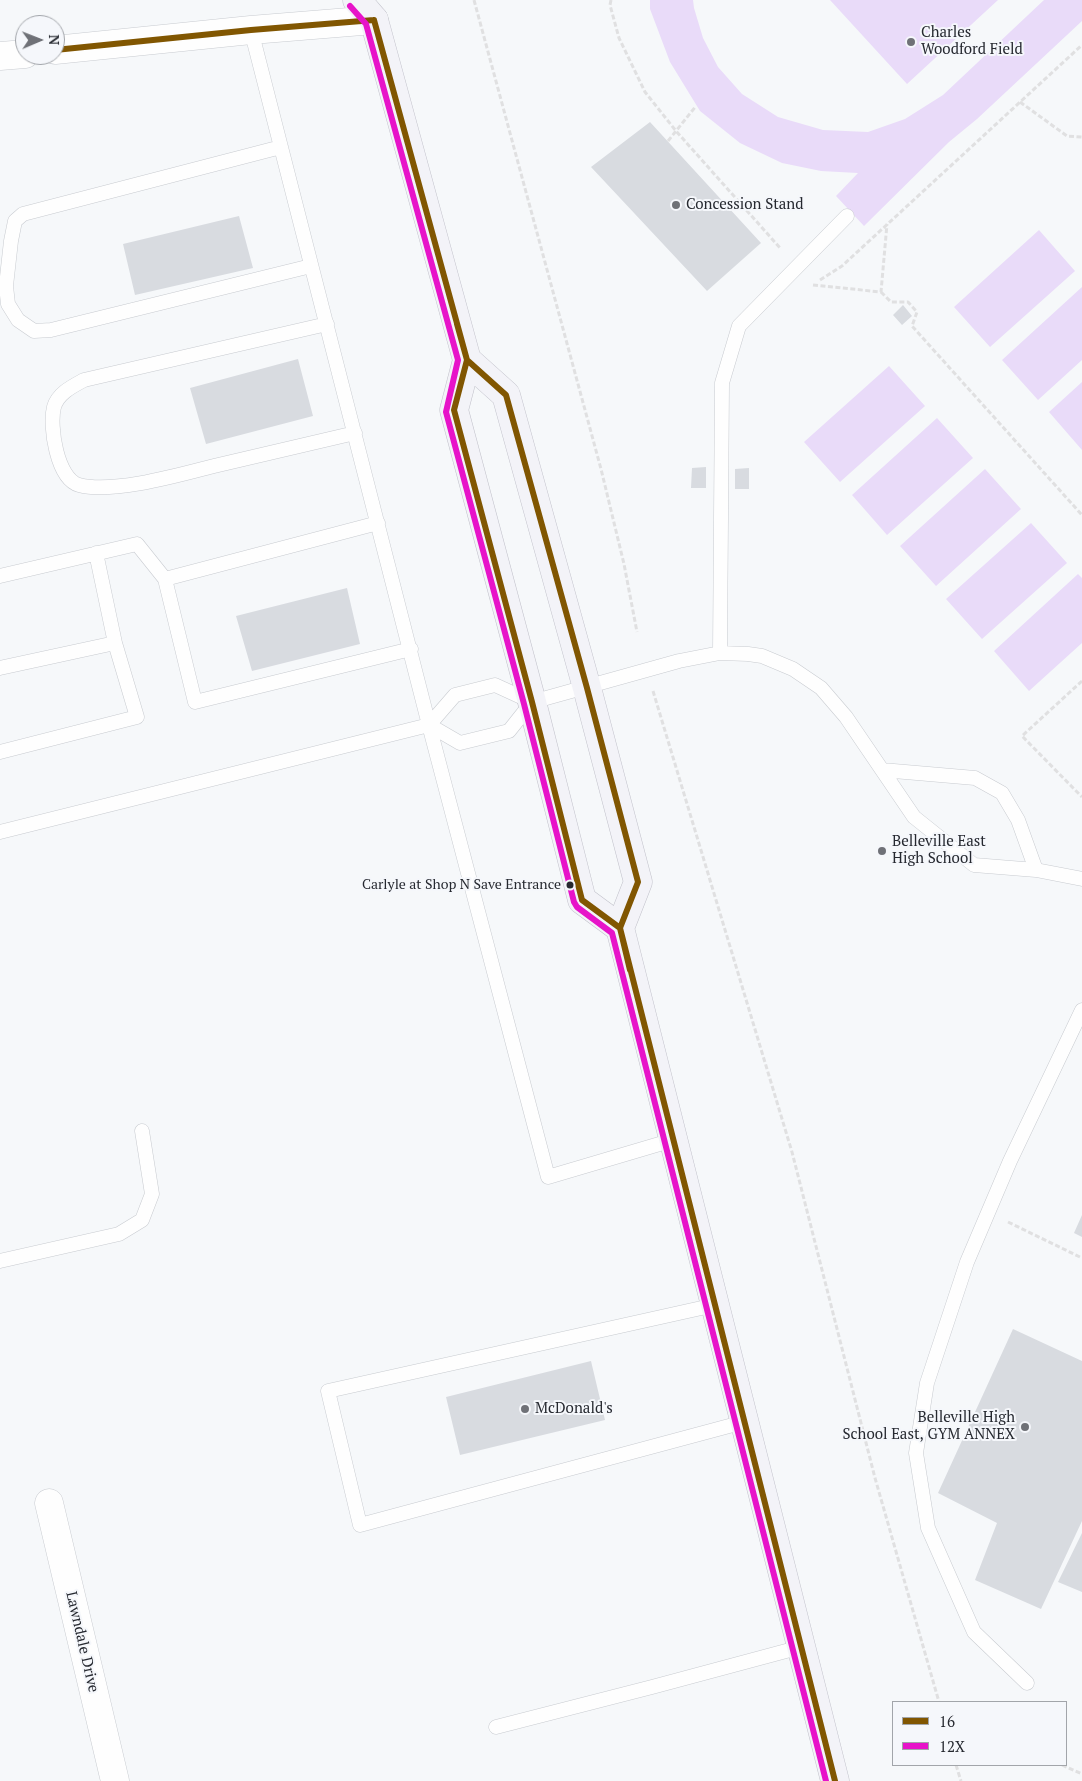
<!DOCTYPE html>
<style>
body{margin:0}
#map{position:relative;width:1082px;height:1781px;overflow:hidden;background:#f6f8fa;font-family:"PT Serif",serif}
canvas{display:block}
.legend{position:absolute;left:892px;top:1701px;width:175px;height:65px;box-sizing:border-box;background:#f5f7fb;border:1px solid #a2a5aa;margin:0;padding:6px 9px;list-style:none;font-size:15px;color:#262930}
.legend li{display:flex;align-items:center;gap:10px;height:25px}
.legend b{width:25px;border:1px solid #a2a5aa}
.north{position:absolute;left:15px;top:15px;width:50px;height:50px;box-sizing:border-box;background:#f5f7fb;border:1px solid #a2a5aa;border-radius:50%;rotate:89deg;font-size:14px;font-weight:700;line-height:20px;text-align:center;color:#262930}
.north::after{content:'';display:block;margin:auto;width:18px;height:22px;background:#6f7177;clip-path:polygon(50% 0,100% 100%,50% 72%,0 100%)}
</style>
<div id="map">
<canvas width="1082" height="1781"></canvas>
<ul class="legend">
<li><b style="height:6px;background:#815601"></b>16</li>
<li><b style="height:6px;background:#e713c9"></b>12X</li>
</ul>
<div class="north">N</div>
</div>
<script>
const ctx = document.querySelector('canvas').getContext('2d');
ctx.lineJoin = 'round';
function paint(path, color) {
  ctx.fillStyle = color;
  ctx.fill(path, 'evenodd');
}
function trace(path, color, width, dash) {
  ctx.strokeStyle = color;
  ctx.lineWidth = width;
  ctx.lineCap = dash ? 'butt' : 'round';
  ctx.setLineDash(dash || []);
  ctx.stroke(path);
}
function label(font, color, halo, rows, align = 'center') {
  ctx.font = font + ' "PT Serif",serif';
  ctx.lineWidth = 4;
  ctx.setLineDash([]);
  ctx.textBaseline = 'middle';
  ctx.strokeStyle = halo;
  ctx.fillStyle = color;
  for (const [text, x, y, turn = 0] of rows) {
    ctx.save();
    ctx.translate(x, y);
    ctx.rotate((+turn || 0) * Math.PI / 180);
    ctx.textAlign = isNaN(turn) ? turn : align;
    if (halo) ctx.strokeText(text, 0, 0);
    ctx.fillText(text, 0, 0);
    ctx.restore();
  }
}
paint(new Path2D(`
 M 650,0 L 693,0 L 694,8 L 703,38 L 718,67 L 742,94 L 778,117 L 823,130 L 868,132 L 905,119 L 943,95 L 1044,0 L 1082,0 L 1082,21 L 977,119 L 949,142 L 864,226 L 836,196 L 858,173 L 821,171 L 782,163 L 740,143 L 700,111 L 670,62 L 650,9 Z
 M 830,0 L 998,0 L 907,84 Z
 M 1039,230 L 1075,271 L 990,347 L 954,307 Z
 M 1082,287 L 1082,360 L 1038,400 L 1002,360 Z
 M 889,366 L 925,406 L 840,482 L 804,442 Z
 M 1082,382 L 1082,450 L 1049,412 Z
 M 937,418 L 973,458 L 887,535 L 852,495 Z
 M 985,469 L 1021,509 L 936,586 L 900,546 Z
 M 1031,523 L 1067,563 L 982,639 L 946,599 Z
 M 1078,574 L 1082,578 L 1082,643 L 1029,691 L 994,651 Z`), '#e9dbf9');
paint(new Path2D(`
 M 650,122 L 761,243 L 707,291 L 591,167 Z
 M 239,216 L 253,268 L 135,295 L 123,244 Z
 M 903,305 L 912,316 L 902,325 L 893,315 Z
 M 298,359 L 313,416 L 206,444 L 190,388 Z
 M 706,467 L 706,488 L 691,488 L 692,468 Z
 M 749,468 L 749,489 L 735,489 L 735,469 Z
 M 347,588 L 360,644 L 252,671 L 236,616 Z
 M 1082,1215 L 1082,1237 L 1074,1233 Z
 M 1013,1329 L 1082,1361 L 1082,1521 L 1041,1609 L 975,1580 L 997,1523 L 938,1493 Z
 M 591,1361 L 605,1420 L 460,1455 L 446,1397 Z
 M 1082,1533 L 1082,1592 L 1058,1582 Z`), '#d8dbe0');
const lane = new Path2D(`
 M 251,30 L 429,725 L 548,1177 L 673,1140
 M 281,147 L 23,214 L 15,221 L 11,241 L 6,286 L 8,304 L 18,320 L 34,331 L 51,330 L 311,266
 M 327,324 L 84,380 C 73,386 58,393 54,407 C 49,426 57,479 79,485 C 113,494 179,475 214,466 C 261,455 308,444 355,433
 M 378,523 L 165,579 L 195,702 L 411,649
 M 96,553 L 115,643
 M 0,576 L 137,544 L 165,579
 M 720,653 L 722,383 L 739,326 L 847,216
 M 0,668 L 115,643 L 137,717 L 0,752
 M 429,725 L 460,743 L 509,731 L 532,702 L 679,661 L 720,653 L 748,654 L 762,656 L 793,669 L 821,688 L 846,717 L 914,817 L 974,865 L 1036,870 L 1082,879
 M 882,770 L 975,778 L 1002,793 L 1018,820 L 1036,870
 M 0,832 L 429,725 L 455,695 L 495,685 L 532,702
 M 0,1261 L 119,1234 L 142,1220 L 152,1194 L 142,1131
 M 715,1305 L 328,1391 L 360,1525 L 744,1422
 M 1027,1683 L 974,1632 L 928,1528 L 916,1453 L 927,1383 L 967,1262 L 1010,1161 L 1082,1010
 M 496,1727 L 652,1687 L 801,1647`);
const street = new Path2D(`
 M 55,50 L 251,30 L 374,20
 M 0,56 L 25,54
 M 49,1503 L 115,1781`);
const primary = new Path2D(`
 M 357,0 L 374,20 L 467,360 L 454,410 L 532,702 L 582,900 L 620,928
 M 467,360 L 506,395 L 587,688 L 638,882 L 620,928 L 835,1781`);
trace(lane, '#c8cbd0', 15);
trace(street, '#c8cbd0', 29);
trace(primary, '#c1c1ca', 29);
trace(new Path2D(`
 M 474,0 L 601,469 L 624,564 L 637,632
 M 611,0 L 610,5 L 619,38 L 645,92 L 676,131 L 781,249
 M 1020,102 L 1067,136 L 1082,137
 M 668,141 L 696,106
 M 820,280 L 842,266 L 1082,45
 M 813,285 L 881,292 L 887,224
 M 881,292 L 891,302 L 908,302 L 917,312 L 912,326 L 1082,515
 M 1082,681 L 1022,736 L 1082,797
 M 653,691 L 792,1152 L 875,1478 L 939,1702
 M 1008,1222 L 1082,1258
 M 956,1765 L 961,1781
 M 1062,1765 L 1082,1774`), '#e0e0e1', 3, [5, 2.5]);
trace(lane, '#fefefe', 14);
trace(street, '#fefefe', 28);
trace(primary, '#f3f3f8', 28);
trace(new Path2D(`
 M 374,20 L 467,360 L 506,395 L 587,688 L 638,882 L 620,928 L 835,1781
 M 55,50 L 251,30 L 374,20
 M 457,324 L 467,360 L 454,410 L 532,702 L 582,900 L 620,928 L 630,970`), '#815601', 6);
trace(new Path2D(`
 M 350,6 L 366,24 L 458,360 L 446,412 L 524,704 L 574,902 L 577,907 L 612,933 L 826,1781`), '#e713c9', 6);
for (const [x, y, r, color] of [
 [911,42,5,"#6f7177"],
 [676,205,5,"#6f7177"],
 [882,851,5,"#6f7177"],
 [570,885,4.5,"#262930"],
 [525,1409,5,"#6f7177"],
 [1025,1427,5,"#6f7177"]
]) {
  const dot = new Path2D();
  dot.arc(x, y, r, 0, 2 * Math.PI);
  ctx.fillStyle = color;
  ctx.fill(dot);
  trace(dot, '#f5f7fb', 2);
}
label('14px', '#262930', '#f5f7fb', [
 ["Carlyle at Shop N Save Entrance",561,885]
], 'right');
label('15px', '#262930', '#f5f7fb', [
 ["Charles",921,33],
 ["Woodford Field",921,50],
 ["Concession Stand",686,205],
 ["Belleville East",892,842],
 ["High School",892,859],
 ["McDonald's",535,1409],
 ["Belleville High",1015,1418,"right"],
 ["School East, GYM ANNEX",1015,1435,"right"]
], 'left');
label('15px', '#262930', '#f5f7fb', [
 ["Lawndale Drive",82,1642,77]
]);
</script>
